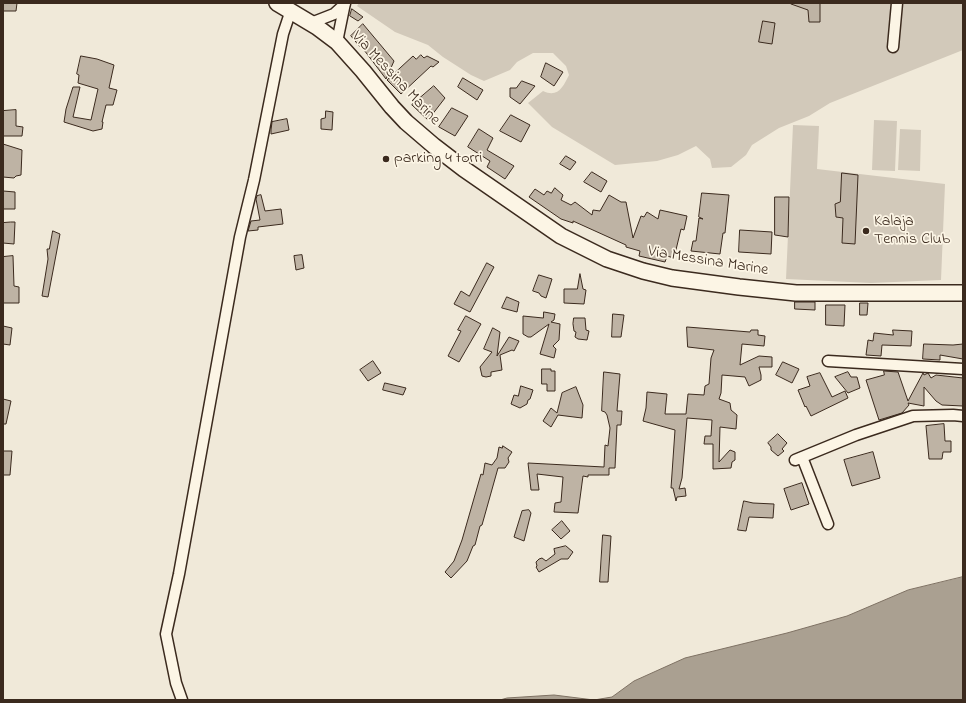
<!DOCTYPE html>
<style>
body{margin:0}
#map{position:relative;width:966px;height:703px;overflow:hidden;background:#f0e9d9;font-family:"Indie Flower",sans-serif}
canvas{display:block}
.frame{position:absolute;inset:0;border:4px solid #3b2a1e;pointer-events:none}
</style>
<div id="map">
<canvas width="966" height="703"></canvas>
<div class="frame"></div>
</div>
<script>
const ctx = document.querySelector('canvas').getContext('2d');
ctx.lineJoin = 'round';
function paint(path, color) {
  ctx.fillStyle = color;
  ctx.fill(path, 'evenodd');
}
function trace(path, color, width, dash) {
  ctx.strokeStyle = color;
  ctx.lineWidth = width;
  ctx.lineCap = dash ? 'butt' : 'round';
  ctx.setLineDash(dash || []);
  ctx.stroke(path);
}
function label(font, color, halo, rows, align = 'center') {
  ctx.font = font + ' "Indie Flower",sans-serif';
  ctx.lineWidth = 3.5;
  ctx.setLineDash([]);
  ctx.textBaseline = 'middle';
  ctx.strokeStyle = halo;
  ctx.fillStyle = color;
  for (const [text, x, y, turn = 0] of rows) {
    ctx.save();
    ctx.translate(x, y);
    ctx.rotate((+turn || 0) * Math.PI / 180);
    ctx.textAlign = isNaN(turn) ? turn : align;
    if (halo) ctx.strokeText(text, 0, 0);
    ctx.fillText(text, 0, 0);
    ctx.restore();
  }
}
paint(new Path2D(`
 M 359,3 L 963,3 L 963,50 L 830,103 L 809,116 L 779,128 L 752,145 L 746,155 L 731,167 L 712,168 L 710,159 L 696,146 L 678,155 L 657,161 L 615,165 L 552,127 L 528,103 L 543,91 C 558,98 563,87 569,75 L 566,66 L 553,53 L 533,53 L 517,62 L 510,70 L 484,81 L 471,75 L 443,57 L 428,45 L 395,32 L 357,6 Z
 M 874,120 L 897,121 L 895,171 L 872,170 Z
 M 793,125 L 819,126 L 817,169 L 945,184 L 941,280 L 871,283 L 786,279 Z
 M 900,129 L 921,130 L 920,171 L 898,170 Z`), '#d2c9ba');
const water = new Path2D(`
 M 963,577 L 963,700 L 500,700 L 507,698 L 554,695 L 594,700 L 612,697 L 634,681 L 685,658 L 787,633 L 847,616 L 908,590 Z`);
paint(water, '#aaa091');
trace(water, '#7e7163', 1);
const building = new Path2D(`
 M 3,3 L 17,3 L 16,11 L 3,11 Z
 M 791,3 L 820,3 L 820,22 L 809,22 L 808,10 L 791,4 Z
 M 352,9 L 363,17 L 358,21 L 350,16 Z
 M 763,21 L 775,23 L 772,44 L 759,42 Z
 M 363,24 L 394,61 L 386,79 L 361,46 L 360,47 L 351,36 Z
 M 421,55 L 424,58 L 427,56 L 439,62 L 433,67 L 431,66 L 401,94 L 387,80 L 413,56 L 416,59 Z
 M 81,56 L 97,59 L 114,65 L 109,88 L 117,90 L 113,105 L 106,105 L 102,122 L 103,122 L 102,129 L 93,131 L 64,122 L 66,109 L 73,87 L 80,87 L 73,117 L 91,120 L 98,89 L 78,83 L 79,75 L 77,74 Z
 M 546,63 L 563,72 L 554,86 L 541,77 Z
 M 463,78 L 483,90 L 477,100 L 458,87 Z
 M 522,81 L 535,86 L 520,104 L 510,97 L 510,88 L 516,88 Z
 M 434,86 L 445,98 L 428,120 L 412,105 Z
 M 452,108 L 468,116 L 455,136 L 439,127 Z
 M 16,110 L 16,126 L 23,127 L 22,136 L 3,136 L 3,111 Z
 M 326,111 L 333,112 L 332,130 L 321,129 L 321,119 L 325,118 Z
 M 511,115 L 530,125 L 521,142 L 500,131 Z
 M 287,119 L 289,130 L 271,134 L 271,130 L 272,122 Z
 M 479,129 L 493,138 L 487,150 L 514,166 L 505,179 L 487,167 L 490,161 L 468,147 Z
 M 3,144 L 22,150 L 21,175 L 16,176 L 14,178 L 3,177 Z
 M 566,156 L 576,162 L 570,170 L 560,164 Z
 M 592,172 L 607,181 L 601,192 L 584,182 Z
 M 842,173 L 858,175 L 855,244 L 842,243 L 843,218 L 836,217 L 835,204 L 840,202 Z
 M 555,188 L 563,195 L 561,200 L 571,205 L 575,202 L 592,215 L 593,210 L 600,211 L 609,195 L 621,202 L 626,202 L 633,238 L 641,216 L 644,217 L 647,212 L 658,219 L 660,210 L 687,216 L 684,230 L 681,229 L 674,258 L 667,256 L 665,262 L 639,256 L 640,251 L 626,247 L 626,245 L 573,221 L 573,223 L 561,219 L 529,197 L 535,189 L 544,195 L 547,191 L 551,193 Z
 M 3,191 L 15,192 L 15,209 L 3,209 Z
 M 702,193 L 729,195 L 725,233 L 723,233 L 720,254 L 691,251 L 693,241 L 696,241 L 699,218 L 703,219 L 699,217 Z
 M 261,195 L 265,211 L 281,209 L 283,224 L 258,227 L 258,230 L 248,231 L 251,221 L 260,220 L 256,199 L 257,196 Z
 M 775,197 L 789,197 L 788,237 L 775,235 Z
 M 11,222 L 15,222 L 14,244 L 3,243 L 3,223 Z
 M 740,230 L 772,232 L 771,254 L 739,252 Z
 M 53,231 L 60,234 L 48,297 L 42,296 L 48,259 L 47,249 L 49,249 Z
 M 302,255 L 304,268 L 296,270 L 294,256 Z
 M 13,256 L 14,286 L 19,287 L 19,303 L 3,303 L 3,257 Z
 M 487,263 L 494,267 L 470,312 L 454,304 L 461,291 L 469,296 Z
 M 580,274 L 583,289 L 586,290 L 584,304 L 564,303 L 564,289 L 577,289 Z
 M 539,275 L 552,279 L 546,298 L 541,296 L 539,293 L 533,291 Z
 M 507,297 L 519,302 L 517,312 L 502,308 Z
 M 795,302 L 815,302 L 815,310 L 795,309 Z
 M 860,303 L 868,303 L 867,315 L 860,315 Z
 M 826,305 L 845,305 L 844,326 L 826,325 Z
 M 544,312 L 555,314 L 554,320 L 551,322 L 560,324 L 559,340 L 553,346 L 556,349 L 554,358 L 540,354 L 549,324 L 531,337 L 528,337 L 523,334 L 523,316 L 543,318 Z
 M 613,314 L 624,315 L 621,337 L 612,337 Z
 M 466,316 L 481,324 L 459,362 L 448,356 L 461,331 L 458,330 Z
 M 574,318 L 585,318 L 586,330 L 589,331 L 587,340 L 578,339 L 575,337 L 576,332 L 574,331 L 573,324 Z
 M 3,326 L 12,328 L 10,345 L 3,344 Z
 M 687,327 L 750,332 L 751,330 L 758,330 L 758,335 L 765,336 L 764,346 L 742,344 L 740,365 L 759,356 L 772,357 L 772,367 L 759,367 L 761,375 L 761,380 L 749,386 L 745,377 L 722,375 L 721,393 L 719,399 L 730,403 L 731,410 L 737,415 L 736,429 L 720,427 L 719,462 L 730,450 L 735,452 L 735,460 L 732,462 L 731,468 L 713,469 L 713,444 L 704,444 L 705,436 L 711,436 L 712,420 L 687,418 L 682,478 L 679,489 L 685,488 L 686,496 L 677,497 L 676,501 L 673,488 L 671,488 L 675,430 L 643,421 L 646,408 L 647,392 L 667,394 L 665,414 L 686,414 L 688,394 L 704,395 L 705,386 L 709,384 L 711,358 L 714,350 L 688,347 Z
 M 493,328 L 500,332 L 497,356 L 509,337 L 519,341 L 514,351 L 512,350 L 500,355 L 502,370 L 491,372 L 491,376 L 486,377 L 482,376 L 480,367 L 492,352 L 484,349 Z
 M 893,330 L 912,331 L 911,346 L 882,345 L 881,356 L 866,355 L 868,340 L 873,341 L 874,333 L 893,335 Z
 M 924,344 L 953,345 L 963,344 L 963,359 L 940,355 L 940,360 L 923,359 Z
 M 373,361 L 381,373 L 368,381 L 360,370 Z
 M 783,362 L 799,369 L 792,383 L 776,375 Z
 M 542,369 L 551,369 L 551,371 L 555,371 L 555,391 L 547,391 L 547,384 L 542,384 Z
 M 884,371 L 898,372 L 908,401 L 923,373 L 924,375 L 928,373 L 931,378 L 936,375 L 963,378 L 963,406 L 942,405 L 936,401 L 924,387 L 924,406 L 908,403 L 909,405 L 902,413 L 879,420 L 866,380 L 884,375 Z
 M 604,372 L 620,374 L 617,411 L 622,411 L 621,425 L 617,425 L 615,468 L 609,468 L 609,475 L 588,475 L 588,477 L 583,476 L 578,513 L 554,512 L 555,503 L 561,502 L 563,477 L 537,474 L 539,490 L 531,490 L 528,463 L 604,467 L 605,445 L 608,446 L 610,428 L 607,415 L 605,412 L 602,411 Z
 M 848,372 L 851,377 L 857,377 L 860,388 L 848,393 L 835,377 Z
 M 820,373 L 832,397 L 845,391 L 848,398 L 811,416 L 806,406 L 805,407 L 798,390 L 810,386 L 807,377 Z
 M 385,383 L 406,388 L 403,395 L 383,390 Z
 M 521,386 L 533,390 L 530,399 L 528,400 L 527,404 L 520,408 L 511,404 L 514,395 L 518,396 Z
 M 576,387 L 583,405 L 582,418 L 558,415 L 551,427 L 543,421 L 551,408 L 557,413 L 562,393 Z
 M 3,399 L 11,401 L 6,424 L 3,424 Z
 M 944,424 L 945,441 L 951,441 L 951,452 L 943,452 L 942,459 L 929,459 L 926,426 Z
 M 778,434 L 787,443 L 782,449 L 784,451 L 778,456 L 771,450 L 771,447 L 768,443 Z
 M 503,446 L 512,452 L 508,458 L 509,462 L 505,468 L 498,468 L 482,525 L 480,526 L 475,545 L 473,546 L 467,561 L 451,578 L 445,572 L 454,561 L 462,540 L 481,474 L 483,475 L 485,463 L 492,465 L 497,458 L 499,447 L 502,448 Z
 M 3,451 L 12,451 L 10,475 L 3,475 Z
 M 873,452 L 880,478 L 852,486 L 844,460 Z
 M 802,483 L 809,504 L 791,510 L 784,489 Z
 M 744,501 L 753,503 L 774,504 L 773,518 L 749,517 L 746,531 L 738,530 Z
 M 529,510 L 531,513 L 524,541 L 514,537 L 522,511 Z
 M 562,521 L 570,531 L 561,539 L 552,530 Z
 M 603,535 L 611,536 L 608,582 L 600,582 Z
 M 566,546 L 573,552 L 568,559 L 561,559 L 539,572 L 536,567 L 537,566 L 536,562 L 539,559 L 542,558 L 546,561 L 555,554 L 554,549 Z`);
paint(building, '#beb3a4');
trace(building, '#3b2a1e', 1);
const street = new Path2D(`
 M 311,23 L 334,14 L 345,4
 M 337,42 L 345,3
 M 893,47 L 897,3
 M 828,361 L 963,369
 M 802,457 L 828,524
 M 795,460 L 856,435 L 913,416 L 953,415 L 963,416
 M 182,700 L 176,683 L 166,634 L 179,574 L 240,237 L 254,180 L 283,34 L 291,10`);
const secondary = new Path2D(`
 M 277,3 L 317,27 L 337,42 L 363,71 L 392,107 L 406,122 L 434,146 L 464,169 L 561,236 L 607,259 L 643,271 L 672,278 L 739,287 L 796,293 L 963,293`);
trace(street, '#3b2a1e', 13);
trace(secondary, '#3b2a1e', 18);
trace(street, '#fcf5e5', 10);
trace(secondary, '#fcf5e5', 15);
for (const [x, y, r, color] of [
 [386,159,4,"#3b2a1e"],
 [866,231,4,"#3b2a1e"]
]) {
  const dot = new Path2D();
  dot.arc(x, y, r, 0, 2 * Math.PI);
  ctx.fillStyle = color;
  ctx.fill(dot);
  trace(dot, '#fcf5e5', 1.5);
}
label('16px', '#3b2a1e', '#fcf5e5', [
 ["Via Messina Marine",395,79,47],
 ["Via Messina Marine",708,262,9]
]);
label('16px', '#3b2a1e', '#fcf5e5', [
 ["parking 4 torri",394,159],
 ["Kalaja",874,222],
 ["Tennis Club",874,240]
], 'left');
</script>
